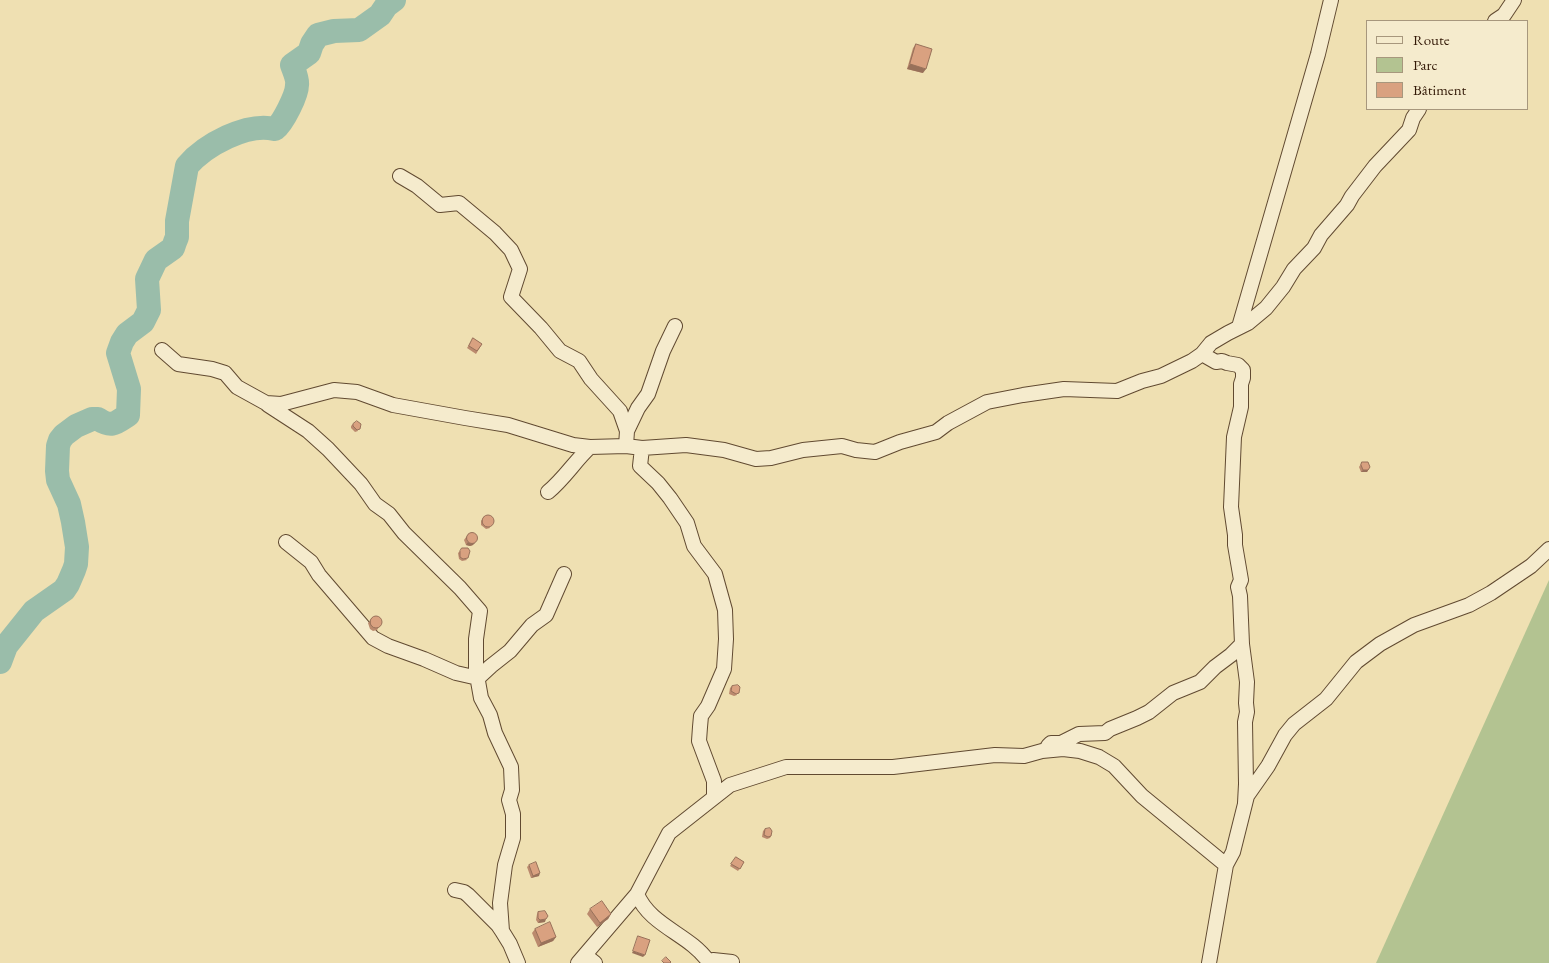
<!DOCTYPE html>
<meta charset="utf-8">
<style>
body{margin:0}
#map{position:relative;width:1549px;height:963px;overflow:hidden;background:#efe0b2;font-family:"EB Garamond",serif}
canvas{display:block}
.legend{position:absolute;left:1366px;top:20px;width:162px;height:90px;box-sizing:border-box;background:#f5ebcd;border:1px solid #a7977d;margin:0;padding:6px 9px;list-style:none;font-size:15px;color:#321806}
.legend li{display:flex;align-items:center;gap:10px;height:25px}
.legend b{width:25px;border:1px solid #a7977d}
</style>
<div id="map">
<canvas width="1549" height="963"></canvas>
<ul class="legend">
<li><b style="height:6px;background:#f5ebcd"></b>Route</li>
<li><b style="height:14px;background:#b3c391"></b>Parc</li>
<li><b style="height:14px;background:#d9a180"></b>Bâtiment</li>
</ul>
</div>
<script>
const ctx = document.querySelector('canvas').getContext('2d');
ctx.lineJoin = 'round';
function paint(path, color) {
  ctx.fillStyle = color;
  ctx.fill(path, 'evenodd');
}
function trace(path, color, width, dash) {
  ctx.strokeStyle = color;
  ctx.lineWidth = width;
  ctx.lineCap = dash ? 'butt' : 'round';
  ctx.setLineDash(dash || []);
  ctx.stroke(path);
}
paint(new Path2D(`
 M 1549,580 L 1549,963 L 1376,963 Z`), '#b3c391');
trace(new Path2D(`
 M 0,662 L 6,646 L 34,611 L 64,590 L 68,584 L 74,570 L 76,564 L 77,547 L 73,522 L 69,504 L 58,480 L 57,471 L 58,446 L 60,440 L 64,435 L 76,426 L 92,419 L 98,419 C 112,428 116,423 128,415 L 129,389 L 118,353 L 122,342 L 127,334 L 143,322 L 149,310 L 147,279 L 156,260 L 173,248 L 175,242 L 177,237 L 177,221 L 187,166 C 205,145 247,122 275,129 C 283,123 297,95 297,85 C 298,79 294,71 292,65 L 309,53 L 312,44 L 318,35 L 334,31 L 359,30 L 380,15 L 386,6 L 394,0`), '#9abdaa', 24);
const minor = new Path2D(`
 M 1495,21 L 1504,15 L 1514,0
 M 400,176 L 417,186 L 440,205 L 459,203 L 495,233 L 511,250 L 520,269 L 511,297 L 541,328 L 560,351 L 579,361 L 591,379 L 620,411 L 627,431 L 626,446
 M 1239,327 L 1318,54 L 1331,0
 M 162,350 L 178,364 L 212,369 L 225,373 L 237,387 L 266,403 L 281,404 L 334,390 L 357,392 L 393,405 L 465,418 L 508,425 L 573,445 L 590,447 L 626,446 L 642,448 L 686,445 L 724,450 L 756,459 L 771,458 L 803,450 L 842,446 L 856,450 L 875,452 L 900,442 L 936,432 L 948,423 L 987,402 L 1023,395 L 1064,389 L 1117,391 L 1142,381 L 1161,376 L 1192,361 L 1202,354 L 1211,343 L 1228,333 L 1248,323 L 1266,308 L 1283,287 L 1294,269 L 1314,248 L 1321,235 L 1347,205 L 1352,196 L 1375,166 L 1409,130 L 1413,118 L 1419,109
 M 1202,354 L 1216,362 L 1222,361 L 1227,363 L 1238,365 L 1243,370 L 1243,378 L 1241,384 L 1241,407 L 1234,437 L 1231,507 L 1235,535 L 1235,545 L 1241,580 L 1238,587 L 1240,596 L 1242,644 L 1247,682 L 1246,703 L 1247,712 L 1245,722 L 1246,784 L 1245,803
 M 268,405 L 308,431 L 328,449 L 361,484 L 375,504 L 389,514 L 404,533 L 460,588 L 480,611 L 476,639 L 476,670 L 481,698 L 490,715 L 495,733 L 511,767 L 512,790 L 509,800 L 513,814 L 513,838 L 505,865 L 500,903 L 502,931 L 510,944 L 518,963
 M 627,431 L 638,408 L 648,394 L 663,351 L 675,326
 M 642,448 L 640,466 L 658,483 L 670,498 L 687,523 L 694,546 L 715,574 L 725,610 L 726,639 L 724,669 L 708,706 L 701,716 L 700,727 L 699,741 L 714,781 L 714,797
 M 548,492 C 564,479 575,461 590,447
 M 286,542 L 311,562 L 319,575 L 373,638 L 388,646 L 424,659 L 456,673 L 478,678 L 491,666 L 510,651 L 532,625 L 546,615 L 564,574
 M 1048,746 L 1051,743 L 1061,743 L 1079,734 L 1105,733 L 1110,729 L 1137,718 L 1149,712 L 1173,693 L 1200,682 L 1215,667 L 1231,655 L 1242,644
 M 1226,865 L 1233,852 L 1247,796 L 1268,766 L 1285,735 L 1294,724 L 1326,699 L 1356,662 L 1380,644 L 1414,625 L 1469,605 L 1491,593 L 1531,566 L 1549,549
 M 455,890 L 464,892 L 468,895 L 498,925 L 502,931
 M 637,894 C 650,926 689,934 708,961 L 713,960 L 732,962
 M 585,955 L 595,963
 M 578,963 L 637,894 L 669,833 L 730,785 L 786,767 L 893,767 L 995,755 L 1024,756 L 1042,751 L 1063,749 L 1080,751 L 1099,757 L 1114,766 L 1142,796 L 1226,865 L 1209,963`);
trace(minor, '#614a31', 16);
trace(minor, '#f5ebcd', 14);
paint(new Path2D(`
 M 916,44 L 923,73 L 907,69 L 913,48 Z
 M 473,338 L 482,344 L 476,354 L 467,348 Z
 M 353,424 L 358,431 L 355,432 L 351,428 L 351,426 Z
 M 1362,462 L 1370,467 L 1367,472 L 1361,472 L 1359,467 Z
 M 484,516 L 490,528 L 486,529 L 481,525 L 481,522 Z
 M 469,533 L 473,545 L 470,546 L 466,545 L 464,540 Z
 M 460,551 L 467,560 L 462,561 L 459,559 L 458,553 Z
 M 373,617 L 381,624 L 377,630 L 373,631 L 370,629 L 368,623 Z
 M 732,686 L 737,695 L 734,696 L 729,694 L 730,688 Z
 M 765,829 L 771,836 L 770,838 L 767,839 L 762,837 L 763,831 Z
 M 736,857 L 744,862 L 738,871 L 730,866 Z
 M 529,865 L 539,876 L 531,878 L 527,867 Z
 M 590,909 L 611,914 L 608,919 L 597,927 L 587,914 Z
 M 538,912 L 545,922 L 538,923 L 536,920 L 537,914 Z
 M 535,929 L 556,937 L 553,941 L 538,947 L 532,933 Z`), '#bb8a6e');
paint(new Path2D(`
 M 910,64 L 926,69 L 923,73 L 907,69 Z
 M 1363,470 L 1368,470 L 1367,472 L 1361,472 Z
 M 468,542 L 475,543 L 473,545 L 470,546 L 466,545 Z
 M 540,873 L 539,876 L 531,878 L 533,876 Z
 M 611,914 L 608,919 L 597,927 L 600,923 Z
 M 546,919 L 545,922 L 538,923 L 540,920 Z
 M 556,937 L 553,941 L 538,947 L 541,943 Z
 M 633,951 L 645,955 L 643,957 L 632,953 Z`), '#98715a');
const building = new Path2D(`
 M 916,44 L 932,49 L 926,69 L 910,64 Z
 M 473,338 L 482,344 L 477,351 L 469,346 Z
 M 357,421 L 361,424 L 360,429 L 357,430 L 353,426 L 353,424 Z
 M 1362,462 L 1368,462 L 1370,467 L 1368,470 L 1363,470 L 1361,465 Z
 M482 521a6 6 0 1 1 12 0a6 6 0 1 1-12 0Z
 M466.5 538a5.5 5.5 0 1 1 11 0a5.5 5.5 0 1 1-11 0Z
 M 462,548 L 468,548 L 470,551 L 468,558 L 463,559 L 460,557 L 460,551 Z
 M370 622a6 6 0 1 1 12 0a6 6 0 1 1-12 0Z
 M 738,685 L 740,687 L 739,693 L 736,694 L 731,691 L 732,686 Z
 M 770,828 L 772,831 L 771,836 L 768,837 L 764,835 L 765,829 Z
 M 736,857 L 744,862 L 740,869 L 731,864 Z
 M 536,862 L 540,873 L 533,876 L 529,865 Z
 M 602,901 L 611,914 L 600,923 L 590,909 Z
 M 545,911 L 548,916 L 546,919 L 540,920 L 538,918 L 538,912 Z
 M 550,922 L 556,937 L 541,943 L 535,929 Z
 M 638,936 L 650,940 L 645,955 L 633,951 Z
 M 666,957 L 671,962 L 670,963 L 664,963 L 662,961 Z`);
paint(building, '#d9a180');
trace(building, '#98715a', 1);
</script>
